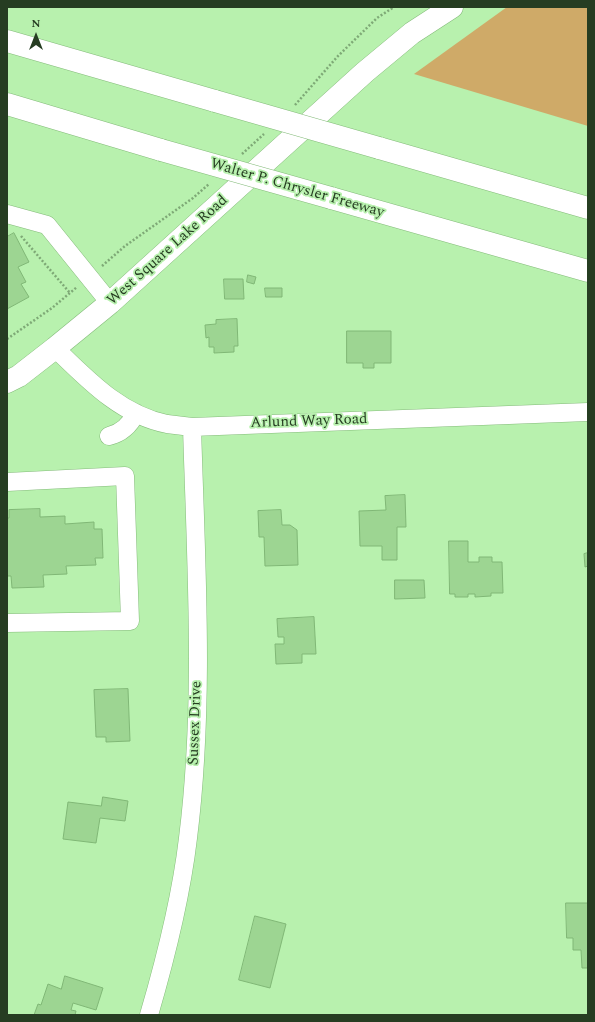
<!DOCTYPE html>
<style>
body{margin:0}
#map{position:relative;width:595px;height:1022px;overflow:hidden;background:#b8f1ae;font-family:Spectral,serif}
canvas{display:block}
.frame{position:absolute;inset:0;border:8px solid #263d22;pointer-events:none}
.north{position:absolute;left:16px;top:16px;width:40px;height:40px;-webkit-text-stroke:3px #b8f1ae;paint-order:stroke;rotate:0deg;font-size:11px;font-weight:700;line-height:16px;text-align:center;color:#263d22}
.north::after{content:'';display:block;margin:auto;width:14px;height:18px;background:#263d22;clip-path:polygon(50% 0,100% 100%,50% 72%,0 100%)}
</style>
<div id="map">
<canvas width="595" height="1022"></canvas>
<div class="frame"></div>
<div class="north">N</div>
</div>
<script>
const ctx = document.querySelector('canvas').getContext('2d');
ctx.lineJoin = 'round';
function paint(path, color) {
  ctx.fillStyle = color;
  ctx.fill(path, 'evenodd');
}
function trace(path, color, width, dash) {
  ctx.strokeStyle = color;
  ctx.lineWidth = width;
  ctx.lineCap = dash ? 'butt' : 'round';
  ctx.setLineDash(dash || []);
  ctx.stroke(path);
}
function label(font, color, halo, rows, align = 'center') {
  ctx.font = font + ' Spectral,serif';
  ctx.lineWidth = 3.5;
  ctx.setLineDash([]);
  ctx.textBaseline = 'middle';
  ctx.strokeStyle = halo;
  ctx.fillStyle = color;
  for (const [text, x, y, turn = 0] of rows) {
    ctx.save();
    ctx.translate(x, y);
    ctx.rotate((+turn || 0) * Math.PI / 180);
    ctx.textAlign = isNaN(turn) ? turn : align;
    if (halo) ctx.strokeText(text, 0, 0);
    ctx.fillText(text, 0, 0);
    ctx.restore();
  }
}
paint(new Path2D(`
 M 507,7 L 588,7 L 588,126 L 414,74 Z`), '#cfaa68');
const building = new Path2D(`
 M 14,233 L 29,262 L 18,267 L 26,282 L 21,284 L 29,297 L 7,309 L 7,237 Z
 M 248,275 L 256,277 L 254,284 L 247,282 Z
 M 224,279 L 243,279 L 244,299 L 225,299 Z
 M 265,288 L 282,288 L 282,297 L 266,297 Z
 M 237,319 L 238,346 L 234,346 L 234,352 L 214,353 L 214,347 L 209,347 L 209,337 L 206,338 L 205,325 L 216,324 L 216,320 Z
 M 347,331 L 391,331 L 391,363 L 374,363 L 374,368 L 363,368 L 363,363 L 347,363 Z
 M 405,495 L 406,527 L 397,527 L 397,560 L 382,560 L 382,546 L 360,546 L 359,511 L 386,510 L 385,496 Z
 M 40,509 L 40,517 L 65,516 L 65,524 L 94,522 L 94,529 L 102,529 L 103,558 L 95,558 L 96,565 L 66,566 L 67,574 L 43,575 L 44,587 L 12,588 L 11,576 L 7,576 L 7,518 L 9,518 L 9,510 Z
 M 281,510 L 282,525 L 290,525 L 297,530 L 298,565 L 265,566 L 264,537 L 259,537 L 258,511 Z
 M 449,541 L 468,541 L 468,562 L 479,562 L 479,557 L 492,557 L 492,562 L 502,562 L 503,593 L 491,593 L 491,596 L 475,597 L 475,594 L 468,594 L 468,597 L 455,597 L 455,594 L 450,594 Z
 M 588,553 L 588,566 L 585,567 L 584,554 Z
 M 395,580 L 424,580 L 425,598 L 395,599 Z
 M 314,617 L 316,654 L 302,654 L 302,663 L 276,664 L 275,644 L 284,644 L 284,637 L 278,637 L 277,619 Z
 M 128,689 L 130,741 L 106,742 L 106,737 L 96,737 L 94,690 Z
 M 103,797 L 128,801 L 125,821 L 100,818 L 96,843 L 63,839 L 68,802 L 101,806 Z
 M 566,903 L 588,903 L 588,968 L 582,968 L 581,950 L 573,950 L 573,938 L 567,938 Z
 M 255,916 L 286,924 L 270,988 L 239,980 Z
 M 65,976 L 103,988 L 96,1010 L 73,1003 L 71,1010 L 76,1011 L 75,1015 L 34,1015 L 38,1004 L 41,1005 L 48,984 L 61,989 Z`);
paint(building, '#9dd592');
trace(building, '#80b776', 1);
const minor = new Path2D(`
 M 7,214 L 47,225 L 110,303
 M 55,348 C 88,380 121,415 167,424 C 175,425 184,426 192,427 L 588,412
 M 109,436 C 122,433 130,425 136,413
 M 7,482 L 125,476 L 130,621 L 7,623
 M 149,1015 C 166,957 181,898 188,838 C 205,702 196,564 192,427`);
const major = new Path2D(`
 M 7,382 L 19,376 L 55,348 L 110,303 L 365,72 L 412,33 L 452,7`);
const highway = new Path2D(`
 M 7,41 L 215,101
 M 7,104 L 161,150
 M 379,148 L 588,208
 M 331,198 L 588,271`);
trace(minor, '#84bb7a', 19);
trace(major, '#84bb7a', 23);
trace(highway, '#84bb7a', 23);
trace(new Path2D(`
 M 295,105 L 338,56 L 377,18 L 394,7
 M 242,154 L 264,134
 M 21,236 L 70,293
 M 102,266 L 125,246 L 193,198 L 209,184
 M 7,339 L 52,308 L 77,287`), '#7ea976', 2.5, [2, 2]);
trace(minor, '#fff', 18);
trace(major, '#fff', 22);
trace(highway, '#fff', 22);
const highwayBridge = new Path2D(`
 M 215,101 L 379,148
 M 161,150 L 331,198`);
trace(highwayBridge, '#84bb7a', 23, []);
trace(highwayBridge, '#fff', 22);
label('15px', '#263d22', '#b8f1ae', [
 ["Walter P. Chrysler Freeway",297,189,16],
 ["West Square Lake Road",168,251,-42],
 ["Arlund Way Road",309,422,-2],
 ["Sussex Drive",196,723,-88]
]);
</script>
